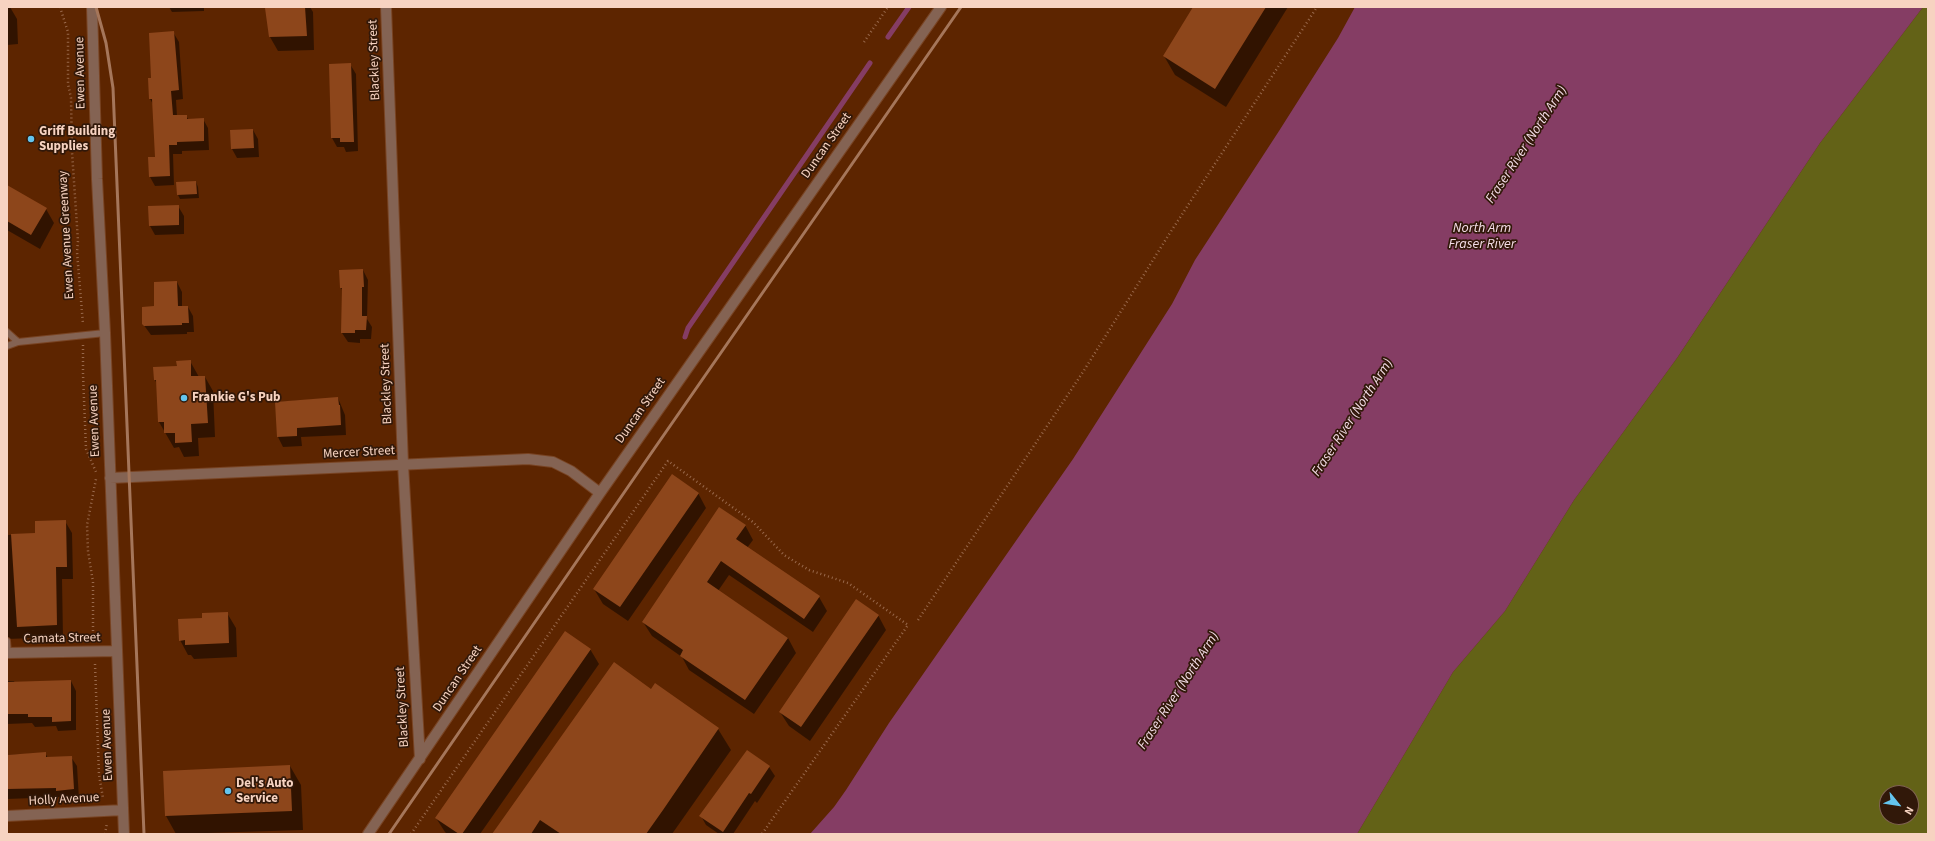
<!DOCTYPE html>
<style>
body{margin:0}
#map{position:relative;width:1935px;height:841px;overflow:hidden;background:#5d2500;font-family:"Source Sans 3",sans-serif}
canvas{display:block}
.frame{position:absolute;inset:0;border:8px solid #f7d3c1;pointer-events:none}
.north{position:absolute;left:1879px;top:785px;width:40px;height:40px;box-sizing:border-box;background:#311809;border:1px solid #806353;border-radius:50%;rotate:120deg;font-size:11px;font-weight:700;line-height:16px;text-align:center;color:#f7d3c1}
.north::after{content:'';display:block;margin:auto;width:14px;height:18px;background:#64c5ee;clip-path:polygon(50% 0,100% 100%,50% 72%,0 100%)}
</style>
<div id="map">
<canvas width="1935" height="841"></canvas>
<div class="frame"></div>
<div class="north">N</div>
</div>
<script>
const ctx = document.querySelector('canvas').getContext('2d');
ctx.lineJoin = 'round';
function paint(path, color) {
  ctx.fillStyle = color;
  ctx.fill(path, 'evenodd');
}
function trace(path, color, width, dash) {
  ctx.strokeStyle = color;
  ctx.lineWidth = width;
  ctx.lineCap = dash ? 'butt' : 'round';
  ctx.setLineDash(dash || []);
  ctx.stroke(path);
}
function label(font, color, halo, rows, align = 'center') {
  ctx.font = font + ' "Source Sans 3",sans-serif';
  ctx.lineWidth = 3.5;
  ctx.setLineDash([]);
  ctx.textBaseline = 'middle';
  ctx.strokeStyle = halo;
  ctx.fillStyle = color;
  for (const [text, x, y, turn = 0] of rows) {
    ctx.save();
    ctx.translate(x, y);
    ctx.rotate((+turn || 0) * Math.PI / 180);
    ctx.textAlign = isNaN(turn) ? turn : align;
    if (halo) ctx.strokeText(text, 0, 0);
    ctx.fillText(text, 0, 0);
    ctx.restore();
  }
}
paint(new Path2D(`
 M 1923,7 L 1928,7 L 1928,834 L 1357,834 L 1453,672 L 1505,611 L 1574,500 L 1677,358 L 1820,143 ZM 1887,793 L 1911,793 L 1911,817 L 1887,817 Z`), '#636217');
paint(new Path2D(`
 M 1355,7 L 1923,7 L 1820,143 L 1677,358 L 1574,500 L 1505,611 L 1453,672 L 1357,834 L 810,834 L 834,807 L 846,790 L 889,723 L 1073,459 L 1172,304 L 1195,260 L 1279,131 L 1338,38 Z`), '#853d64');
paint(new Path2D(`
 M 7,7 L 10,7 L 17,19 L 18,44 L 7,45 Z
 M 169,7 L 204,7 L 204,11 L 172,12 Z
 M 283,7 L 310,7 L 313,12 L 314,50 L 278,51 L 270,37 Z
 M 1195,7 L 1288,7 L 1226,107 L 1175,75 L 1164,56 Z
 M 173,32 L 179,42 L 183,99 L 176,100 L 177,116 L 186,116 L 189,120 L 203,119 L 208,128 L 209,150 L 182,151 L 182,154 L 173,154 L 174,185 L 155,186 L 150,177 L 156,158 L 153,104 L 150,99 L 149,79 L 152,79 Z
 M 350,64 L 356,74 L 358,151 L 346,152 L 344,147 L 337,147 L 332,138 Z
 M 253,130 L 258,139 L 259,157 L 237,158 L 232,149 Z
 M 196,182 L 198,187 L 199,198 L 180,199 L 178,195 Z
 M 7,187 L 46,209 L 54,223 L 40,249 L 7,230 Z
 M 178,206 L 184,216 L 184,234 L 155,235 L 150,226 Z
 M 363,270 L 368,280 L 367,319 L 372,327 L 371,339 L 360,339 L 360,343 L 348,342 L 342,333 L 343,291 L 341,288 Z
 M 177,282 L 182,292 L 182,307 L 188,307 L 193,316 L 194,332 L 187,332 L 187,334 L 151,335 L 143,324 Z
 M 190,361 L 199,377 L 205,377 L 213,391 L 215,437 L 198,438 L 199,456 L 184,457 L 179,447 L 174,448 L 159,422 L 157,384 L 155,380 Z
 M 338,398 L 345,415 L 346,435 L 301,437 L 302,446 L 283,447 L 278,437 L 277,402 Z
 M 698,493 L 706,508 L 628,621 L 603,604 L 594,589 Z
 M 65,521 L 72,533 L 73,579 L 62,579 L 63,637 L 7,639 L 7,535 L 36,534 Z
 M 745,525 L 753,540 L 747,548 L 819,597 L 827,611 L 813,632 L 729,575 L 718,591 L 788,638 L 796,653 L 754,714 L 689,670 L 682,657 L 652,636 L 643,622 Z
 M 227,613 L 236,628 L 237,657 L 194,659 L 191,655 L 188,655 L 180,640 L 203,619 Z
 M 878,615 L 886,630 L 810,741 L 789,726 L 780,712 Z
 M 590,649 L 599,664 L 480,834 L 447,834 L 445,832 L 436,818 Z
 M 7,681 L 14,681 L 15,683 L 71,681 L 76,691 L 76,730 L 58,731 L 56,726 L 35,727 L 32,723 L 7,724 Z
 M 652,690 L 718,729 L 731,750 L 672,834 L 493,834 Z
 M 747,752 L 769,767 L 775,776 L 757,803 L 755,801 L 733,834 L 719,834 L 706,825 L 701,816 Z
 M 45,753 L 48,758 L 71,757 L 77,766 L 79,799 L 63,800 L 61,797 L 7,799 L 7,755 Z
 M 290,766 L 301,785 L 303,830 L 176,834 L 166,816 L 164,772 Z`), '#0007');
trace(new Path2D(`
 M 888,37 L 909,7
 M 685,337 L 688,328 L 870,63`), '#853d64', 5);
paint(new Path2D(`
 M 288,7 L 305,7 L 307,36 L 269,37 L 265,8 Z
 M 1193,7 L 1266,7 L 1215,89 L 1163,56 Z
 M 174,31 L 179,90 L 171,91 L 173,115 L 187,115 L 187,119 L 204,118 L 204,141 L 177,142 L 177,145 L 169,145 L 170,176 L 149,177 L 148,157 L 155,157 L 152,99 L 149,99 L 148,78 L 151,78 L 149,33 Z
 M 351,63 L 354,142 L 340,142 L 340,138 L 331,138 L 329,64 Z
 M 253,129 L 254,148 L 231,149 L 230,130 Z
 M 196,181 L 197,194 L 177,195 L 176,182 Z
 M 7,185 L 47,208 L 31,235 L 7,221 Z
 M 179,205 L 179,225 L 149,226 L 148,206 Z
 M 363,269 L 364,287 L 362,287 L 362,316 L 367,316 L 366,330 L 355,330 L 355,333 L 341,333 L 342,288 L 340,288 L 339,270 Z
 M 177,281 L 178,306 L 188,306 L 189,323 L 182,323 L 182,325 L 144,326 L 142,324 L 142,307 L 154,306 L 154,282 Z
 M 191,360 L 191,376 L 205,376 L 208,423 L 191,424 L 192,442 L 175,443 L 175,433 L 164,433 L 164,422 L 158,422 L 156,380 L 154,380 L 153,367 L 177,366 L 176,361 Z
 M 338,397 L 339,405 L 340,405 L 341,425 L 297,428 L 297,436 L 277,437 L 275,402 Z
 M 672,474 L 699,493 L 620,607 L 593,589 Z
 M 719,507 L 746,525 L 736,539 L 820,596 L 804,619 L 721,561 L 707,582 L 788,638 L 745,700 L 680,656 L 683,650 L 642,622 Z
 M 66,520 L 67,567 L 56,567 L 57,625 L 17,627 L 11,534 L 35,533 L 35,521 Z
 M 856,599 L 879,615 L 801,727 L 779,712 Z
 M 228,612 L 229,643 L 185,645 L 185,640 L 179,641 L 178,619 L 202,618 L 202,613 Z
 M 565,631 L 591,649 L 462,834 L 459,834 L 435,818 Z
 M 614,662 L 651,689 L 655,683 L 719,728 L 663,810 L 646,834 L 561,834 L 540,820 L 531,834 L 492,834 Z
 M 71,680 L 71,721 L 52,722 L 52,717 L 28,717 L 28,714 L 7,714 L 7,682 Z
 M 747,750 L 770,766 L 751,794 L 749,793 L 723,832 L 699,816 Z
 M 46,752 L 46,757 L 72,756 L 74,789 L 56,791 L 56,788 L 7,789 L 7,755 Z
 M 290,765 L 292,811 L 165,816 L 163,771 Z`), '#8d461b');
const service = new Path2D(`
 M 7,332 L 18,342 L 105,333
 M 7,346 L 18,342
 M 7,641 L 8,653`);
const minor = new Path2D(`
 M 92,7 L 97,179 L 105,333 L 124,834
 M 386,7 L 403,464 L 420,759
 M 110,478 L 528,459 L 553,462 L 571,471 L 600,493
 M 7,653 L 117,651
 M 7,816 L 123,810
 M 368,834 L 600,493 L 941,7`);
trace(service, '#794423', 8);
trace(minor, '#794423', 12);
trace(new Path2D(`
 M 60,7 L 68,32 L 68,84 L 71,98 L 72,152 L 78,241 L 77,252 L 83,324
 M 864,42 L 888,7
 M 83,345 L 83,374 L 86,449 L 96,472
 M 918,620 L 1083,372 L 1168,236 L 1317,7
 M 93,639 L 93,582 L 88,551 L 87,525 L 96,479
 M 95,664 L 99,775 L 103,798
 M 105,834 L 107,823
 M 411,834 L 668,461 L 753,522 L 784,555 L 809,570 L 848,583 L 908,625 L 762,834`), '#99694b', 2.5, [1, 3]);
trace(service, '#846353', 6);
trace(minor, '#846353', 10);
trace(new Path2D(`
 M 96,7 L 106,43 L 113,88 L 144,834
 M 389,834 L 652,452 L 961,7`), '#a5765a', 3);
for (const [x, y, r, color] of [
 [31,139,4,"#64c5ee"],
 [184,398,4,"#64c5ee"],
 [228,791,4,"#64c5ee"]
]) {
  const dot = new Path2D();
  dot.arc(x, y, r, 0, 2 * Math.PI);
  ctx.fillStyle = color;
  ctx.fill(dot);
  trace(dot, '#311809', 1.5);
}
label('13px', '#f7d3c1', '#311809', [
 ["Blackley Street",375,60,-92],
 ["Ewen Avenue",81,73,-91],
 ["Duncan Street",827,146,-55],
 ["Ewen Avenue Greenway",67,235,-93],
 ["Blackley Street",387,384,-92],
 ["Duncan Street",641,411,-55],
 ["Ewen Avenue",95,421,-92],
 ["Mercer Street",359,453,-3],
 ["Camata Street",62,639,-1],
 ["Duncan Street",458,679,-56],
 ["Blackley Street",403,707,-93],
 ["Ewen Avenue",108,745,-92],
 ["Holly Avenue",64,800,-3]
]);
label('bold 13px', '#f7d3c1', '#311809', [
 ["Griff Building",39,132],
 ["Supplies",39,147],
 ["Frankie G's Pub",192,398],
 ["Del's Auto",236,784],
 ["Service",236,799]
], 'left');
label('italic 14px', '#f3dce6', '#311809', [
 ["Fraser River (North Arm)",1527,145,-57],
 ["North Arm",1482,229],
 ["Fraser River",1482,245],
 ["Fraser River (North Arm)",1353,418,-57],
 ["Fraser River (North Arm)",1179,691,-57]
]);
</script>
